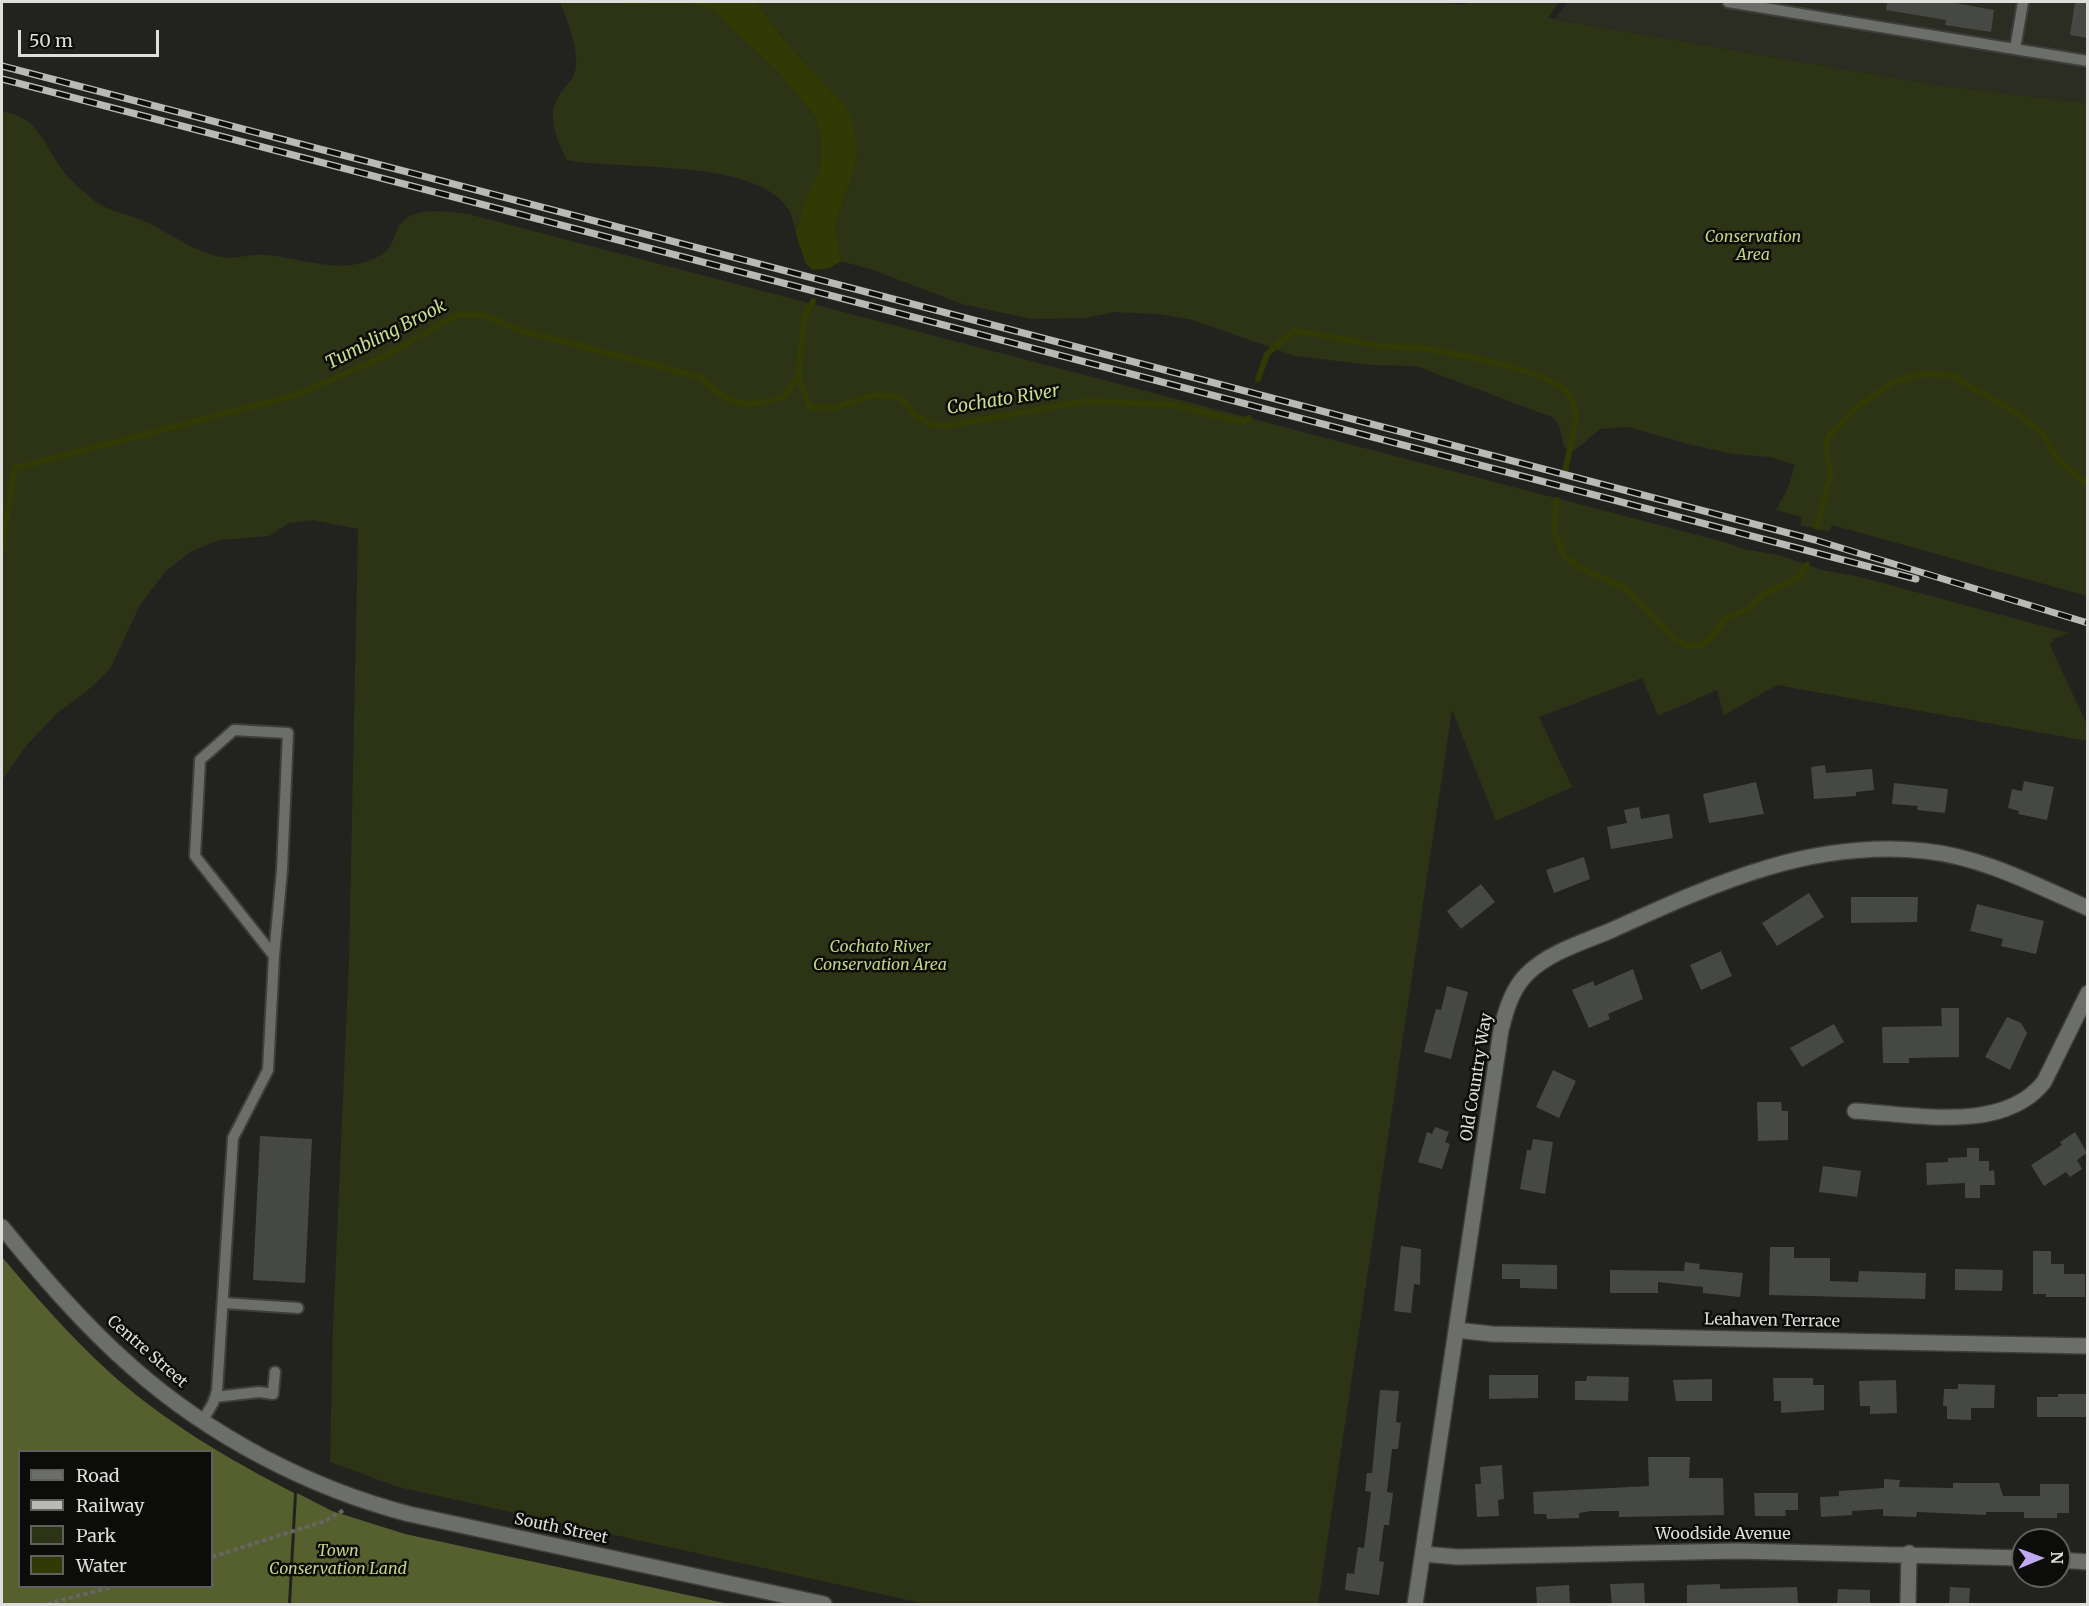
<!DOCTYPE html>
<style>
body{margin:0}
#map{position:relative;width:2089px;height:1606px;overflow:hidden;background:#22231f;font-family:Merriweather,serif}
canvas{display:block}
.frame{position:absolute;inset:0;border:3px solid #dedfdc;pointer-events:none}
.legend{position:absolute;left:18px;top:1450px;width:195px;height:138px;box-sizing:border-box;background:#0c0c0a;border:2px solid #60605e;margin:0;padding:8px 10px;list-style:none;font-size:18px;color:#dedfdc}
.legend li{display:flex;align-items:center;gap:12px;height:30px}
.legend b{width:30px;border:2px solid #60605e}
.north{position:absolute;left:2011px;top:1528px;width:60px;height:60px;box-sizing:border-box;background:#0c0c0a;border:2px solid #60605e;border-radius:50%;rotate:89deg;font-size:16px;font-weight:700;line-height:24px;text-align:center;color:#dedfdc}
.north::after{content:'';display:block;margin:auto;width:21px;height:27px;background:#c1a8f3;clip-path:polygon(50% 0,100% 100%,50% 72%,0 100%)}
.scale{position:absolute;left:18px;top:30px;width:141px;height:27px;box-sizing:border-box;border:3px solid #dedfdc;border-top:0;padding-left:8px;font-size:18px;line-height:21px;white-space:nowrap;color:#dedfdc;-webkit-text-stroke:4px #0c0c0a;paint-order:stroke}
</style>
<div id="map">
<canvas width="2089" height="1606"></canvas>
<div class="frame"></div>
<ul class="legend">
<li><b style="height:8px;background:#6c6e69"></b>Road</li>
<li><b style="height:8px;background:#b9bab7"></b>Railway</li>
<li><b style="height:16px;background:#2d3416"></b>Park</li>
<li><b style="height:16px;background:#313a05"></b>Water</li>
</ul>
<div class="north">N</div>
<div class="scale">50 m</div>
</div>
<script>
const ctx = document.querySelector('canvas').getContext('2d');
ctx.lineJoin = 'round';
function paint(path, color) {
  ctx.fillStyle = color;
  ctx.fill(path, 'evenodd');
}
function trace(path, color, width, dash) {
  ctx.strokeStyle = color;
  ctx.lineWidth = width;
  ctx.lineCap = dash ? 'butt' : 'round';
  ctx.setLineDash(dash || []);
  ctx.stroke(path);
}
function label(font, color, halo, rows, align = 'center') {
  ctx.font = font + ' Merriweather,serif';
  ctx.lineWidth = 5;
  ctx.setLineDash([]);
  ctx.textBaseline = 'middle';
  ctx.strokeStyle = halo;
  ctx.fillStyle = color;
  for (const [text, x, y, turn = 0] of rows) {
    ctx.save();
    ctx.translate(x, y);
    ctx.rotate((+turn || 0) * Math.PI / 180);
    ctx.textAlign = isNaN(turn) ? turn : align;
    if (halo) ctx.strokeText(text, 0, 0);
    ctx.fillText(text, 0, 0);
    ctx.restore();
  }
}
paint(new Path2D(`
 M 1568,2 L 2087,2 L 2087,103 L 1936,85 L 1555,19 Z`), '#2b2d23');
paint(new Path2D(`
 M 560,2 L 621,2 L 627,5 L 694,4 L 714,11 L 780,74 L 815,116 L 821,141 L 820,170 L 805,199 L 796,234 C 794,227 793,218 790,212 C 761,157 621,171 567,160 C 557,139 545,116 560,94 C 564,87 571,82 574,75 C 582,55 567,21 560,2 Z
 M 755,2 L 1441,2 L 1463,5 L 1470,2 L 1559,2 L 1548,18 L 1936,85 L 2087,103 L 2087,596 L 1832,525 L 1829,532 L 1801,525 L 1802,517 L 1776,510 L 1788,488 L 1795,465 L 1771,457 L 1733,454 L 1692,445 L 1628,427 L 1600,429 L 1574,451 L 1564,447 L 1560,428 L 1554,418 L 1416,366 L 1371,365 L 1295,356 L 1193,320 L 1158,314 L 1114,312 L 1086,318 L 1032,319 L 962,304 L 873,270 L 841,261 L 835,223 L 854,171 L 857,155 L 845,105 L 792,50 Z
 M 2,112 C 37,114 45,147 64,172 C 71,181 81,189 90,197 C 103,210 122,212 139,219 C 164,229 186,247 212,255 C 233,262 246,253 266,255 C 303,258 342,276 377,257 C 391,250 392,243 397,230 C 408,204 447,212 468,214 L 1728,543 L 1743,549 L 1779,555 L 1822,570 L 1860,577 L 2069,633 L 2054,639 L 2050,645 L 2087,725 L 2087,741 L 1777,685 L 1724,715 L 1717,690 L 1658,716 L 1642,678 L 1539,717 L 1572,787 L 1496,821 L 1452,710 L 1318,1604 L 926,1604 L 398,1487 L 330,1462 L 333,1327 L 349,960 L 358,529 L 313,520 L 289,523 L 269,536 L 219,540 L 190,552 L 166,571 L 140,605 L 110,669 L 87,691 L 56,714 L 27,745 L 2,780 Z`), '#2d3416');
paint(new Path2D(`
 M 2,1257 C 35,1296 69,1335 107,1370 C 163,1421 228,1459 294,1493 L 288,1604 L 2,1604 ZM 20,1452 L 212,1452 L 212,1586 L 20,1586 Z
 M 297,1493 L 332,1511 L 405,1534 L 729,1604 L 291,1604 Z`), '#56602f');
paint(new Path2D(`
 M 621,2 L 755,2 L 792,50 L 845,105 L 853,122 L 857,155 L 854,171 L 835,223 L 841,261 L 829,268 L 813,270 L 806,264 L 796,234 L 805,199 L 820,170 L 821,141 L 815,116 L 780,74 L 714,11 L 694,4 L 627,5 Z`), '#313a05');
trace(new Path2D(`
 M 813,301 L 804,319 L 798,377 L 810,407 L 832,408 L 874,395 L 897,397 L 905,402 L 915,416 L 932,425 L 946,426 L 1086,401 L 1173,405 L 1242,422 L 1249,418
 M 1258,379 L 1267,354 L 1293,331 C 1322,333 1346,341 1374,345 C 1392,348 1411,347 1429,349 C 1458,354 1556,372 1570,396 C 1582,418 1569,445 1566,468
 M 1557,500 L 1554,530 L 1565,557 L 1579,567 L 1626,589 L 1676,640 L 1689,646 L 1701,645 L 1710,639 L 1727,617 L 1747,610 L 1764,594 L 1799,577 L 1807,565
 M 1817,527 L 1831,473 L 1826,451 L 1828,437 L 1857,407 L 1895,381 L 1921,374 L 1951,375 L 2018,414 L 2042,433 L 2057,458 L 2088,486
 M 2,550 L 15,468 L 296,395 L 385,356 L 457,315 L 484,315 L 519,330 L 700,377 C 731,406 744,410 785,396 L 798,377`), '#313a05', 6);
paint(new Path2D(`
 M 1887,2 L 1949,2 L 1994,10 L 1991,32 L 1945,25 L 1946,20 L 1886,10 Z
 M 2075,2 L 2088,2 L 2088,38 L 2070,35 Z
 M 1825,765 L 1826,773 L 1872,769 L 1874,790 L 1856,792 L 1856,796 L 1814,799 L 1811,767 Z
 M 2024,781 L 2054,787 L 2047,820 L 2018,814 L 2019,811 L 2008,808 L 2012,789 L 2022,791 Z
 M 1756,782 L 1764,814 L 1709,823 L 1703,794 Z
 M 1894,783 L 1948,789 L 1945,813 L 1917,810 L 1918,806 L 1892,804 Z
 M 1639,807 L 1641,819 L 1669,814 L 1673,838 L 1611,849 L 1607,827 L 1627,823 L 1624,810 Z
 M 1584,857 L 1590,879 L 1554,893 L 1546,870 Z
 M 1481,884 L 1495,902 L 1461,929 L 1447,911 Z
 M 1809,893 L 1824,917 L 1777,946 L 1762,923 Z
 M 1851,897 L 1918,897 L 1917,922 L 1851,923 Z
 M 1977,904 L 2044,921 L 2036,954 L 2001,946 L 2003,939 L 1970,931 Z
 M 1721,951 L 1732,976 L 1701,990 L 1690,965 Z
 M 1633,969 L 1643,999 L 1608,1014 L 1610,1019 L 1589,1028 L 1572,990 L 1593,981 L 1595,986 Z
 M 1447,986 L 1468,992 L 1451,1059 L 1424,1052 L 1436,1009 L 1441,1010 Z
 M 1941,1008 L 1959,1008 L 1959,1057 L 1909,1058 L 1909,1063 L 1883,1063 L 1882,1027 L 1942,1026 Z
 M 2007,1017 L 2021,1023 L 2027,1033 L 2010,1070 L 1985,1057 Z
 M 1834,1024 L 1844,1042 L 1802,1067 L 1790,1048 Z
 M 1553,1070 L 1576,1081 L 1559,1118 L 1536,1107 Z
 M 1757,1102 L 1781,1102 L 1782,1111 L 1788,1111 L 1788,1140 L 1758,1141 Z
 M 1435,1127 L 1449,1132 L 1445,1142 L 1450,1144 L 1442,1169 L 1418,1162 L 1427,1132 L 1432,1134 Z
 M 2075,1132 L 2087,1153 L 2077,1160 L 2082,1169 L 2070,1177 L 2066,1172 L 2044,1186 L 2031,1165 L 2062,1145 L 2060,1142 Z
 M 260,1136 L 312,1139 L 305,1283 L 253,1280 Z
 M 1533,1139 L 1553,1142 L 1545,1194 L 1520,1189 L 1527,1150 L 1531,1150 Z
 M 1967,1148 L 1979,1148 L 1979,1161 L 1989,1161 L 1989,1171 L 1994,1170 L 1995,1185 L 1980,1185 L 1980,1198 L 1965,1198 L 1965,1183 L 1927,1185 L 1926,1163 L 1948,1162 L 1948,1158 L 1967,1157 Z
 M 1823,1166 L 1861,1171 L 1857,1197 L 1819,1192 Z
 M 1401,1246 L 1421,1249 L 1420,1285 L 1414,1284 L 1411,1313 L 1394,1311 Z
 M 1770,1247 L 1794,1247 L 1794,1258 L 1830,1258 L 1830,1281 L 1858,1282 L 1859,1271 L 1926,1273 L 1925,1299 L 1769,1295 Z
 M 2033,1251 L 2051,1251 L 2051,1264 L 2064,1264 L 2064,1274 L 2085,1274 L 2085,1297 L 2046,1297 L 2046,1294 L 2033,1294 Z
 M 1685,1262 L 1700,1264 L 1699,1269 L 1743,1273 L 1740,1297 L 1703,1293 L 1703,1287 L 1658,1282 L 1658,1293 L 1610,1293 L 1610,1270 L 1684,1271 Z
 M 1502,1264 L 1557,1265 L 1557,1289 L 1520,1288 L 1520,1279 L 1502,1279 Z
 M 1955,1269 L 2003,1270 L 2002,1291 L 1955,1290 Z
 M 1489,1375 L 1538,1375 L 1538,1398 L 1489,1399 Z
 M 1587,1376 L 1629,1377 L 1628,1401 L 1575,1400 L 1575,1381 L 1586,1381 Z
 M 1773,1378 L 1813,1378 L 1813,1385 L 1824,1385 L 1824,1410 L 1781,1413 L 1781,1401 L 1774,1401 Z
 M 1712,1379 L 1712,1401 L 1676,1401 L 1673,1380 Z
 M 1896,1380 L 1897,1413 L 1870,1414 L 1870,1406 L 1860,1406 L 1859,1381 Z
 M 1958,1384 L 1995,1385 L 1994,1408 L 1971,1408 L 1971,1420 L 1947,1419 L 1947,1406 L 1943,1406 L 1944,1389 L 1958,1389 Z
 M 1380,1390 L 1399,1391 L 1396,1422 L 1401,1423 L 1398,1449 L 1392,1449 L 1387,1492 L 1393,1493 L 1389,1525 L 1384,1525 L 1379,1561 L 1384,1562 L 1379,1595 L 1345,1590 L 1347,1573 L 1354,1574 L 1358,1547 L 1364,1548 L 1371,1492 L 1365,1491 L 1367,1473 L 1372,1473 Z
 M 2058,1394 L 2088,1394 L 2088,1417 L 2037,1417 L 2037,1397 L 2058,1397 Z
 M 1648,1457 L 1690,1457 L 1689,1478 L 1723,1478 L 1724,1515 L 1619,1517 L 1619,1511 L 1591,1511 L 1579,1513 L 1579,1518 L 1547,1519 L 1546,1514 L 1534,1514 L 1533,1492 L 1649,1486 Z
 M 1502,1465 L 1504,1499 L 1498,1500 L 1499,1516 L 1477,1517 L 1475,1484 L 1481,1484 L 1480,1467 Z
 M 1884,1479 L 1900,1480 L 1899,1487 L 1953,1488 L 1953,1483 L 1999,1483 L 2003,1496 L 2040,1496 L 2040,1484 L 2069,1484 L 2069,1513 L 2057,1513 L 2057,1518 L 2024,1518 L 2024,1512 L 1986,1512 L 1986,1515 L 1917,1512 L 1916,1517 L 1883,1516 L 1883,1509 L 1852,1511 L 1852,1515 L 1821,1517 L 1820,1497 L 1839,1496 L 1839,1491 L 1884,1488 Z
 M 1754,1493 L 1798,1493 L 1798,1510 L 1785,1510 L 1786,1516 L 1755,1516 Z
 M 1644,1583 L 1645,1605 L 1612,1605 L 1610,1584 Z
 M 1720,1584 L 1720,1589 L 1797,1587 L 1798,1605 L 1687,1605 L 1687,1585 Z
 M 1569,1585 L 1570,1605 L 1537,1605 L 1536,1587 Z
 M 1950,1587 L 1970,1588 L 1969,1605 L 1949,1605 Z
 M 1838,1589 L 1870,1590 L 1870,1605 L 1837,1605 Z`), '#464843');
const lane = new Path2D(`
 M 1728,2 L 2088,61
 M 2015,49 L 2023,2
 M 224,1303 L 298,1308
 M 215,1397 L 259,1392 L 273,1394 L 275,1372
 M 203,1420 L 213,1403 L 217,1391 L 233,1138 L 268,1070 L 274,956 L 282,870 L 288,733 L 234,730 L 200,760 L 195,856 L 274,956`);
const street = new Path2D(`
 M 1855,1111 C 1914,1114 2003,1134 2044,1082 L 2088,993
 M 1456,1330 L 1492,1334 L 2088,1346
 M 1423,1554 L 1458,1557 L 1737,1551 L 2023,1558
 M 2059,1560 L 2088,1562
 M 1415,1604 L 1501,1030 C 1506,1010 1512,989 1527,974 C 1549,952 1584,942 1612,930 C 1714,884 1810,839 1925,851 C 1983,857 2035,885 2088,908
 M 1908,1604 L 1909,1553`);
const secondary = new Path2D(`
 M 2,1227 C 42,1276 84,1325 132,1367 C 210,1436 309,1488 409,1514 L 824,1604`);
trace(lane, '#3e3f3c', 14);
trace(street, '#3e3f3c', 18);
trace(secondary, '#3e3f3c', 18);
trace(new Path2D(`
 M 212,1557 L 325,1521 L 344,1510
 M 47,1604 L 116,1586`), '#656662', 4, [4.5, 3]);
trace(lane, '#6c6e69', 10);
trace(street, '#6c6e69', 15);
trace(secondary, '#6c6e69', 15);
const rail = new Path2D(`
 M 2,66 L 1815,540 L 2088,623
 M 2,79 L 1916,579`);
trace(rail, '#b9bab7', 7);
trace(rail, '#0c0c0a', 4.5, [14]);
label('italic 16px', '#c2d486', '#0c0c0a', [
 ["Conservation",1753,237],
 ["Area",1753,255],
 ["Cochato River",880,947],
 ["Conservation Area",880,965],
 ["Town",338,1551],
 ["Conservation Land",338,1569]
]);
label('16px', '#dedfdc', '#0c0c0a', [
 ["Old Country Way",1477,1077,-81],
 ["Leahaven Terrace",1772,1321,1],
 ["Centre Street",147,1352,41],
 ["South Street",561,1529,12],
 ["Woodside Avenue",1723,1534]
]);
label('italic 18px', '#cadc8e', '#0c0c0a', [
 ["Tumbling Brook",386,335,-27],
 ["Cochato River",1003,400,-9]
]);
</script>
